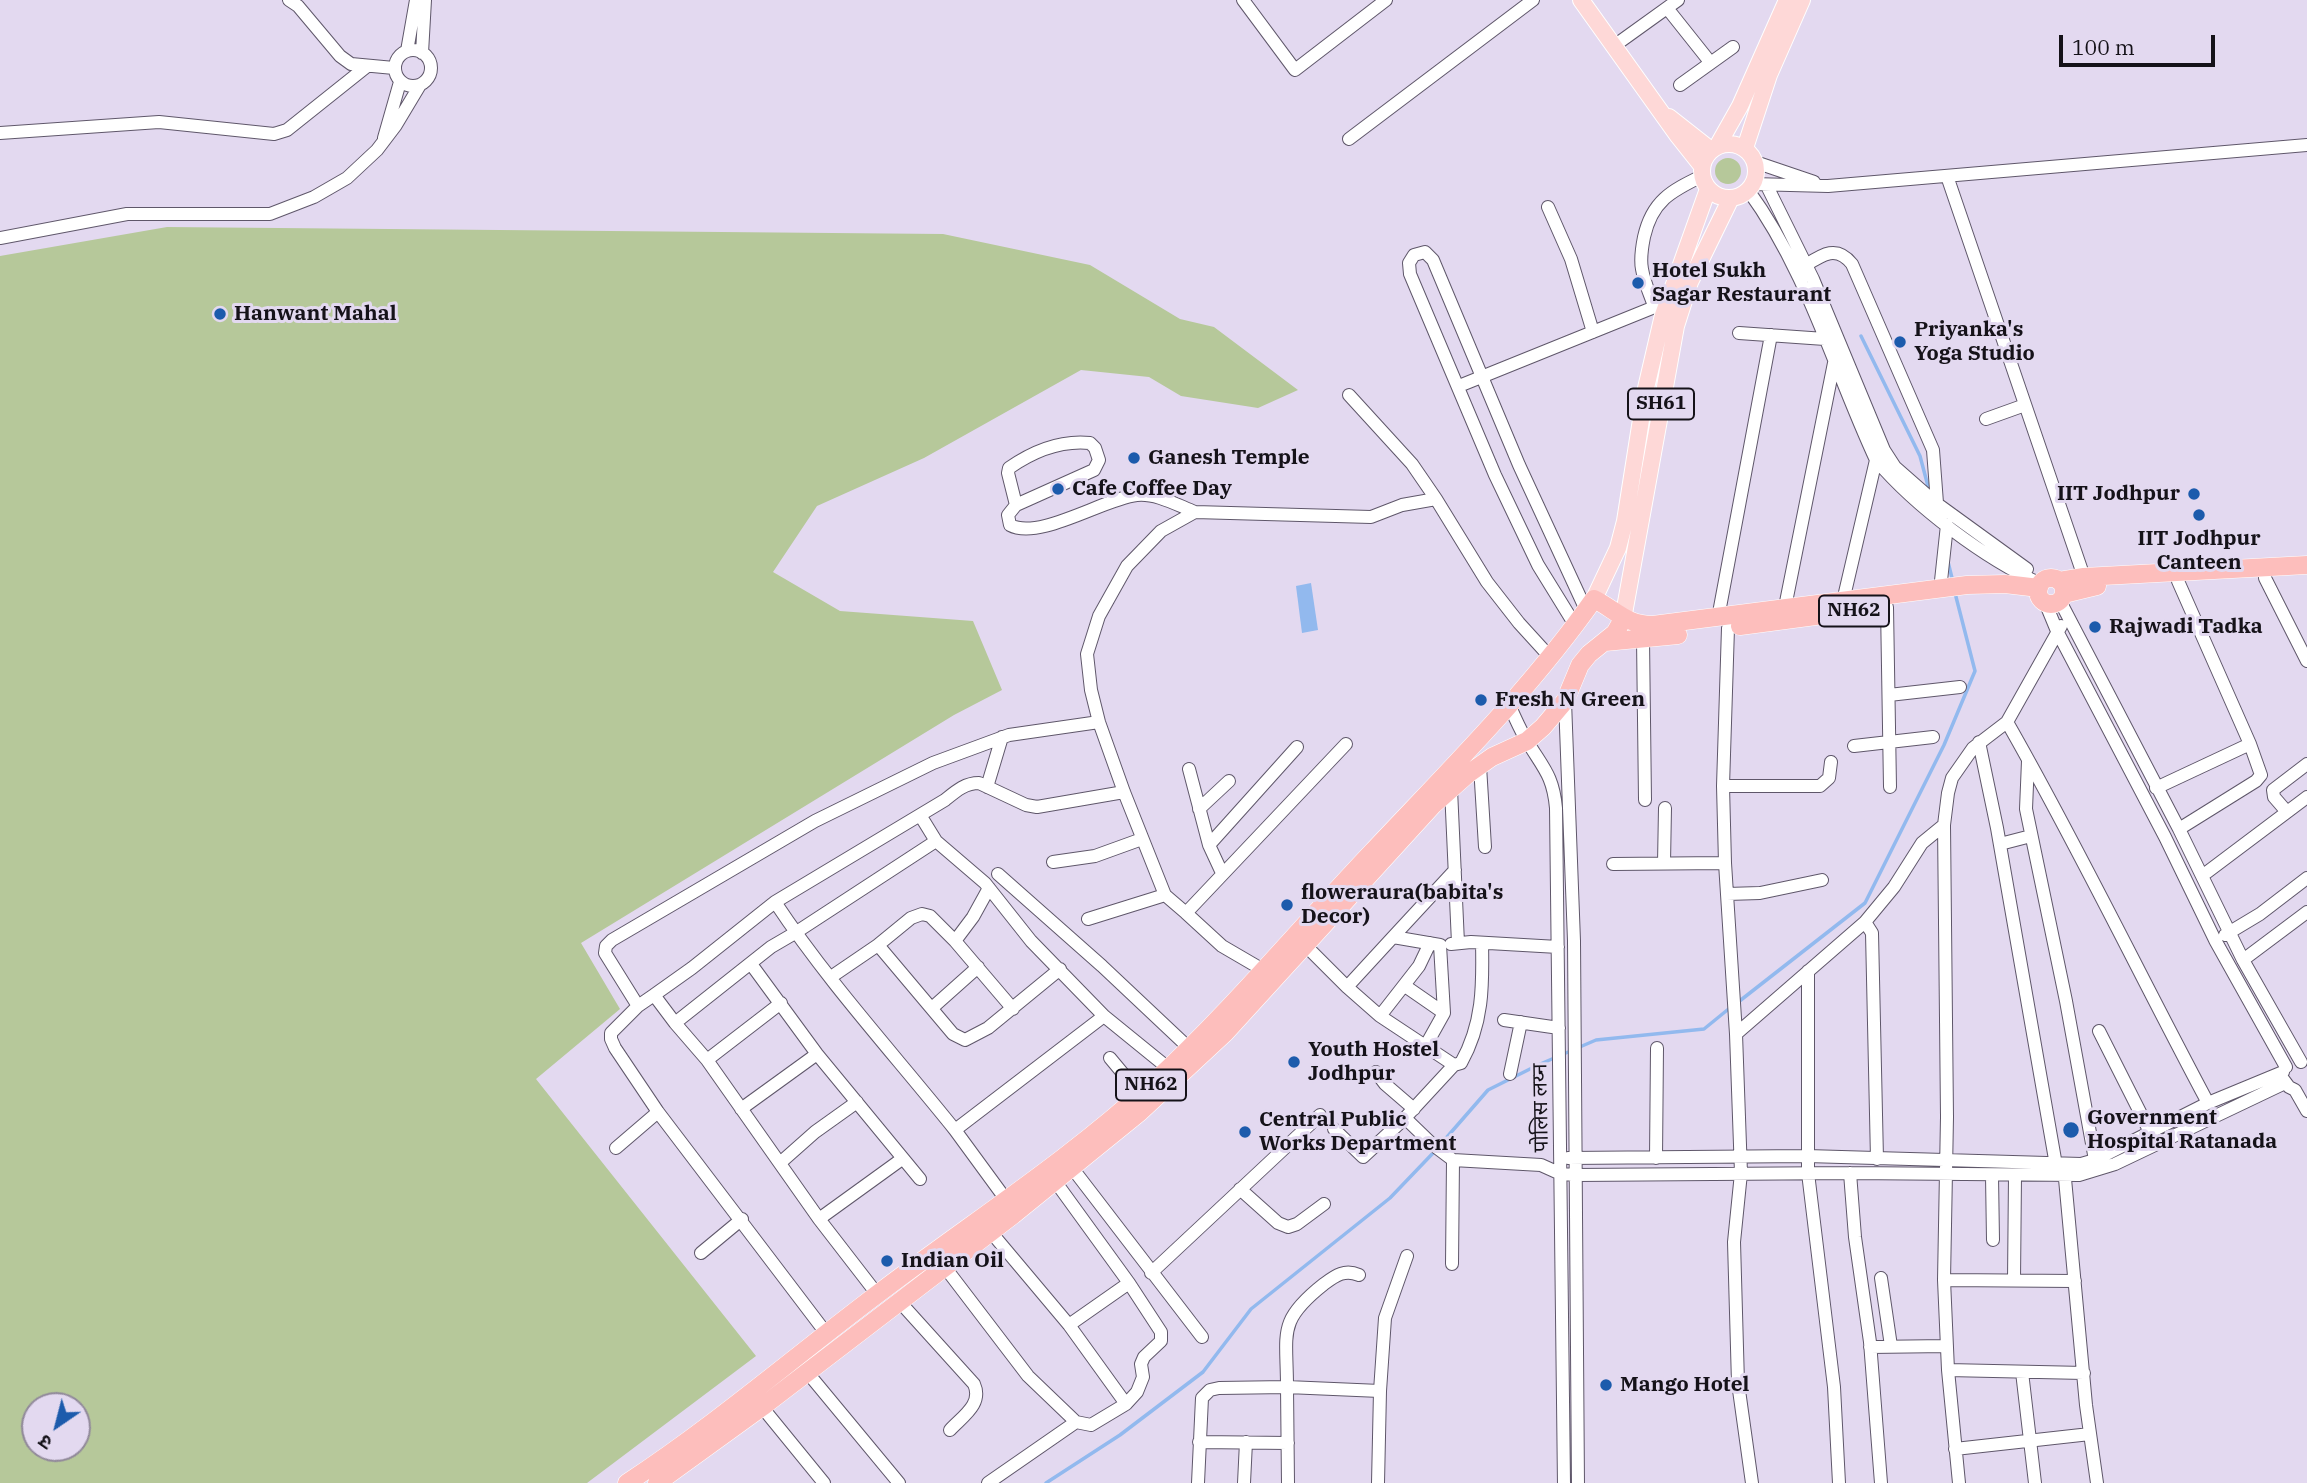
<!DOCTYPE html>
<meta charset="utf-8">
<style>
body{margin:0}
#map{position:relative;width:2307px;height:1483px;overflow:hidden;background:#e3d9f0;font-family:"IBM Plex Serif","Noto Sans Devanagari",serif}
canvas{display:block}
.north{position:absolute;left:21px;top:1392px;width:70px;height:70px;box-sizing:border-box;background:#e3d9f0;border:2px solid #91899a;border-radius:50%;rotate:215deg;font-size:19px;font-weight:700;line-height:28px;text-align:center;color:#151219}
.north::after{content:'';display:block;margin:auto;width:24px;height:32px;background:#1c5bac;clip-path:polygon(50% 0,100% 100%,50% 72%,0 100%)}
.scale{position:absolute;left:2059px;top:35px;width:156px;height:32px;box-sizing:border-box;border:4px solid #151219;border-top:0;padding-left:9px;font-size:21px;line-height:24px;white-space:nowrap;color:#151219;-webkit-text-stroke:5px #e3d9f0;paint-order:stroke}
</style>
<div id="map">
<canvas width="2307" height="1483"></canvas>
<div class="north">उ</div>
<div class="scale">100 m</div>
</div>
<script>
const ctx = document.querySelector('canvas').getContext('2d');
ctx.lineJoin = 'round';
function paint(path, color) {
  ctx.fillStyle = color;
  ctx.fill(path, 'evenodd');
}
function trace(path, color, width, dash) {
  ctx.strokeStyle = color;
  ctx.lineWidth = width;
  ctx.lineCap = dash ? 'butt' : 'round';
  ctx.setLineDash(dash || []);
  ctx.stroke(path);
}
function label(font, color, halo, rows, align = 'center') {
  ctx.font = font + ' "IBM Plex Serif","Noto Sans Devanagari",serif';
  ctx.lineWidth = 6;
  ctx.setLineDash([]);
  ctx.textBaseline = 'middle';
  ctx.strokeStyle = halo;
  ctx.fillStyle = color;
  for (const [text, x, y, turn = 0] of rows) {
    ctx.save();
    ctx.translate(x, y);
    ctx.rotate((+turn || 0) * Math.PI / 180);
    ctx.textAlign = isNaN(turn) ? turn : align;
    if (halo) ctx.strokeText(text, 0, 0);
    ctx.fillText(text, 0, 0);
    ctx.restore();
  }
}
paint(new Path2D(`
 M1715 171a13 13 0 1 1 26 0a13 13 0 1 1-26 0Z
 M 167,227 L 943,234 L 1090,265 L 1180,319 L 1214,327 L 1298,390 L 1258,408 L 1181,396 L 1149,377 L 1081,370 L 924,458 L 817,506 L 773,572 L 840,611 L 973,621 L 1002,690 L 954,715 L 581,943 L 620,1009 L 536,1079 L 756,1356 L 587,1483 L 0,1483 L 0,256 ZM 77,1406 L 77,1448 L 35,1448 L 35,1406 Z`), '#b6c89a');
paint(new Path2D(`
 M 1311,583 L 1318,630 L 1302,633 L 1296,586 Z`), '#92b9ee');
trace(new Path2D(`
 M 1861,336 L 1920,456 L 1929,490
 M 1948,562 L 1953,582
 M 1737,1003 L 1865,903 L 1944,745 L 1975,671 L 1955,593
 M 1440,1145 L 1488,1090 L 1538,1065 L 1596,1040 L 1704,1029 L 1731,1007
 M 1046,1483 L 1120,1435 L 1203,1372 L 1251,1309 L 1390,1198 L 1435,1151`), '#92b9ee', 3.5);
const minor = new Path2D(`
 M 289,0 L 298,6 L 340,56 L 351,64 L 394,68
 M 1243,0 L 1295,70 L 1386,0
 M 1667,8 L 1710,62
 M 1614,46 L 1678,0
 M395 68a18 18 0 1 1 36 0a18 18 0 1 1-36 0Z
 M 407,51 L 416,0
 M 422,53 L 425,0
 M 1680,85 L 1733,47
 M 0,133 L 159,122 L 274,134 L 287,130 L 366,67
 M 384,138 L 400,82
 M 1349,139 L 1533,0
 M 1755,162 L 1814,182
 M 1947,176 L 2084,577
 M 1753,184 L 1828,186 L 2307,145
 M 1767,186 L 1813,279 L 1884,450 L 1895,467 L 1936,503 L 2027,569
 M 1748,190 C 1808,272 1834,370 1876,460 C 1916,507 1985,559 2041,584
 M 1548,207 L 1571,259 L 1593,332
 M 0,238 L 127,214 L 270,214 L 314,197 L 347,178 L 377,150 L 396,125 L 420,85
 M 1806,265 C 1823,254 1837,245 1852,264 L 1933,450 L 1937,503
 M 1654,306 C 1650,294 1644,282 1642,269 C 1640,259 1642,247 1644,237 C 1652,201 1671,191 1702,176
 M 1739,333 L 1825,339
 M 1459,386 L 1667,302
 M 1349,395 L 1412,464 L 1436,499 L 1487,582 L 1519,623 L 1550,657
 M 1986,419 L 2025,405
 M 1016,505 L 1008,473 L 1009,468 C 1032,452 1061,440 1090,443 L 1095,448 L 1099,460 L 1094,470 L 1016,505 L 1008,515 L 1010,525 C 1039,541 1105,498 1137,495 C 1156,493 1177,505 1195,512 L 1161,531 L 1127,566 L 1099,616 L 1087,654 L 1091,690 L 1099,722 L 1124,792 L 1165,895 L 1186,913 L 1346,744
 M 1195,512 L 1371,517 L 1402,505 L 1436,499
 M 2265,578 L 2307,661
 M 2178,581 L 2250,744 L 2261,775 L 2256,781 L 2179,829
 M 1940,590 L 1947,525
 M 1843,601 L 1876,460
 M 2060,601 L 2179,829 L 2243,960 L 2301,1062
 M 2045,602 L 2057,631 L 2165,837 L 2215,940 L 2286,1067
 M 1785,607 L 1834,363
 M 1887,607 L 1890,787
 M 1718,618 L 1771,335
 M 1575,625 L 1538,565 L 1495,475 L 1410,274 L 1409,263 L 1414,255 L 1425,252 L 1433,260 L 1519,465 L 1586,610
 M 1728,628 L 1723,786 L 1725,863 L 1736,1034 L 1741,1173 L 1734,1242 L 1738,1383 L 1752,1483
 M 1643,639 L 1645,800
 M 1889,695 L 1960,687
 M 1565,701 L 1574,941 L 1578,1483
 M 1509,705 C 1515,717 1520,730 1527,741 C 1543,768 1553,775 1556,808 L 1564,1483
 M 2007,722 C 2078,846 2140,976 2208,1103
 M 1979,742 L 1997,828 L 2056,1165
 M 1854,746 L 1933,737
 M 2028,761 L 2026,809 L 2066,1001 L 2095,1160
 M 1480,766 L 1485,847
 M 1189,769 L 1209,845 L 1222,873
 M 1723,786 L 1820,786 L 1829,778 L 1831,762
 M 987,787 L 1002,737
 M 2156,788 L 2250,744
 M 1451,789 L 1458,943
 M 1199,809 L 1229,781
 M 2287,812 L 2274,797 L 2273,790 L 2307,764
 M 920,815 L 936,841
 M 1944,825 L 1948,793 L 1952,778 L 1973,748 L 2007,722 L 2061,626
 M 2000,844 L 2031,836
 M 1209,845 L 1297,747
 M 1053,862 L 1095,856 L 1142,839
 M 1664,863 L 1665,808
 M 1613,864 L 1725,863
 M 998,874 L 1102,966 L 1189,1048
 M 2202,876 L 2307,797
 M 1727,894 L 1760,893 L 1822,880
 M 775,902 C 828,982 894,1054 955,1130
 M 1186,913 L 1222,946 L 1270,974
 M 1088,919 L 1165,895
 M 1865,922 L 1872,933 L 1877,1159
 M 2225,935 L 2260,914 L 2307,878
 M 1393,937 L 1455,870
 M 955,941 L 973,917 L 989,888
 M 1451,944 L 1471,942 L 1558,947
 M 878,945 L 911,918 L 922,914 L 930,916 L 955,941 L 1013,1009
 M 1305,945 L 1347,987 L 1380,1016 L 1454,1065 L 1405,1118 L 1433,1145 L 1453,1160 L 1541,1165 L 1561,1174 L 1576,1175 L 1850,1173 L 2079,1175 L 2115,1164 L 2285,1083
 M 2243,960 L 2307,912
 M 751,964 L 817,1054 L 920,1179
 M 1808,971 L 1808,1173 L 1834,1387 L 1839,1483
 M 831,977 L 878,945 L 953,1034 L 965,1040 L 988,1028 L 1060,969
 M 1405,986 L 1444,1013
 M 1347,987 L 1393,937 L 1440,945 L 1444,1013 L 1425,1047
 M 654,995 L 638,1006 L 611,1033 L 611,1039 L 615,1048 L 658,1112 L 826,1333
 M 638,1006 L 605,953 L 606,946 L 612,940 L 815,821 L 933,763 L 1009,735 L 1099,722
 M 932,1008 L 978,967
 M 1380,1016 L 1419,966 L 1430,943
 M 1504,1020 L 1559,1028
 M 675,1023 L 654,995 L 692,968 L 775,902 L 945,800 C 956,791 965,783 979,783 L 1026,805 L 1037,807 L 1124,792
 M 2099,1031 L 2150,1132
 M 1736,1034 L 1865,922 L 1894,887 L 1922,843 L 1944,825 L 1947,1117 L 1944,1280 L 1948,1370 L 1959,1483
 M 1110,1058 L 1140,1094
 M 707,1060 L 781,1003
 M 1454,1065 L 1461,1063 C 1483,1024 1483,986 1482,943
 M 1376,1072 L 1385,1084 L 1414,1109
 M 1510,1074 L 1521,1022
 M 2283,1079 L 2289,1087 L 2295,1090 L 2307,1111
 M 741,1109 L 817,1054
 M 1334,1129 L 1363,1157 L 1405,1118
 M 616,1148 L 658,1112
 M 1568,1158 L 1807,1156 L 2081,1164 L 2095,1160 L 2208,1103 L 2283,1072
 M 1656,1158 L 1657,1048
 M 780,1163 L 815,1132 L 857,1102
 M 2064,1168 L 2086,1405 L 2097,1483
 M 1073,1169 L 1202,1337
 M 1850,1173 L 1855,1237 L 1870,1342 L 1881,1483
 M 1992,1176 L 1993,1240
 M 1055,1181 L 1129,1283 L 1161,1332 L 1161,1341 L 1144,1357 L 1141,1364 L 1143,1377 L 1137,1392 L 1126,1404 L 1069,1325 L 1129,1283
 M 1240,1189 L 1278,1223 L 1288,1227 L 1297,1224 L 1324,1204
 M 1007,1201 L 955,1130 L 1104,1016
 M 819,1219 L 902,1159
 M 990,1231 L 1069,1325
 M 701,1253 L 742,1219
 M 1452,1264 L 1453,1160
 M 944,1266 L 1028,1376 L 1076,1422 L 1091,1425 L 1126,1404
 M 1151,1273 L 1320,1115
 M 1881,1278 L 1891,1346
 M 1944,1280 L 2075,1281
 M 2014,1280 L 2015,1176
 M 877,1294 L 819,1219 L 707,1060 L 675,1023 L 771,947 L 795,933 L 936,841 L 985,883 L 1031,941 L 1104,1016 L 1168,1068
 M 899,1301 L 974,1384 C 983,1404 963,1416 950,1430
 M 1870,1347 L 1947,1346
 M 1948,1370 L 2084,1373
 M 807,1372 L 899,1483
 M 2022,1372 L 2035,1483
 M 1380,1391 L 1385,1318 L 1407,1256
 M 762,1407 L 824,1483
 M 1199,1442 L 1288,1443
 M 1955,1449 L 2090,1434
 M 988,1483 L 1076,1422
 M 1198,1483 L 1202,1398 L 1210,1390 L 1219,1388 L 1287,1387 C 1287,1332 1277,1321 1324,1284 C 1336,1275 1345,1269 1359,1275
 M 1244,1483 L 1246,1442
 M 1288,1483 L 1287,1387 L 1380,1391 L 1378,1483`);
const major = new Path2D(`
 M 1581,0 L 1678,136 L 1701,165
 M 1669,117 L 1711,150
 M1702 171a27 27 0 1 1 54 0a27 27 0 1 1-54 0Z
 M 1718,145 L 1740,106 L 1787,0
 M 1745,148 L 1769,75 L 1802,0
 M 1594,599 L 1618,548 L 1625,521 L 1646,388 L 1663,315 L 1708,189
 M 1623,619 L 1676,326 L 1690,282 L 1731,198`);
const highway = new Path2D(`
 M2038 591a13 13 0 1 1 26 0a13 13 0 1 1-26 0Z
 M 2059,581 L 2084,577 L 2307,565
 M 2064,594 L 2097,586
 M 1740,626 L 1823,615
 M 1605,642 L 1678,635
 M 627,1483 C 714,1426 793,1358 875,1296 C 968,1225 1067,1162 1153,1083 C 1231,1011 1299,929 1372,852 C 1449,770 1529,691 1594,599 C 1616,610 1626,625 1653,625 L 1967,585 L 2005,584 L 2039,588
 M 657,1483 L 762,1407 L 1013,1215 L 1140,1112 L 1225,1033 L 1433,805 L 1468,774 L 1492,757 L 1527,741 L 1543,727 L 1565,701 L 1580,665 L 1589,654 L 1615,633 L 1623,619`);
trace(minor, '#5f576a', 14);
trace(major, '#fff', 18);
trace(highway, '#fff', 19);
trace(minor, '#fff', 12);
trace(major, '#fed8d7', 16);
trace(highway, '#fdbebc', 18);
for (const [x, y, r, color] of [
 [1638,283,7,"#1c5bac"],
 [220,314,7,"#1c5bac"],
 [1900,342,7,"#1c5bac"],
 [1134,458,7,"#1c5bac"],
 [1058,489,7,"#1c5bac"],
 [2194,494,7,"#1c5bac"],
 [2199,515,7,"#1c5bac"],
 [2095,627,7,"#1c5bac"],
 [1481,700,7,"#1c5bac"],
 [1287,905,7,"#1c5bac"],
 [1294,1062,7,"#1c5bac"],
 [2071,1130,9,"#1c5bac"],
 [1245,1132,7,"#1c5bac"],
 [887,1261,7,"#1c5bac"],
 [1606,1385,7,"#1c5bac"]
]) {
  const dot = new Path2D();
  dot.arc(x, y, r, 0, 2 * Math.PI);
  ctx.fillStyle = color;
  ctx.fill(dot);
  trace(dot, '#e3d9f0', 2.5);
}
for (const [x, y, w] of [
 [1661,404,66],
 [1854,611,70],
 [1151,1085,70]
]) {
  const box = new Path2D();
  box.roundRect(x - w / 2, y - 15.5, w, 31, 5);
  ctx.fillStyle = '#e3d9f0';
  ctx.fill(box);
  trace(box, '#151219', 2);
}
label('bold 19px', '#151219', null, [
 ["SH61",1661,404],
 ["NH62",1854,611],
 ["NH62",1151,1085]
]);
label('bold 21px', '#151219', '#e3d9f0', [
 ["Hotel Sukh",1652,271],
 ["Sagar Restaurant",1652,295],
 ["Hanwant Mahal",234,314],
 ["Priyanka's",1914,330],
 ["Yoga Studio",1914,354],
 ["Ganesh Temple",1148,458],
 ["Cafe Coffee Day",1072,489],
 ["IIT Jodhpur",2180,494,"right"],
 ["IIT Jodhpur",2199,539,"center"],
 ["Canteen",2199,563,"center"],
 ["Rajwadi Tadka",2109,627],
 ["Fresh N Green",1495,700],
 ["floweraura(babita's",1301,893],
 ["Decor)",1301,917],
 ["Youth Hostel",1308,1050],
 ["Jodhpur",1308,1074],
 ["Government",2087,1118],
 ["Hospital Ratanada",2087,1142],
 ["Central Public",1259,1120],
 ["Works Department",1259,1144],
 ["Indian Oil",901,1261],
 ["Mango Hotel",1620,1385]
], 'left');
label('21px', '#151219', '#e3d9f0', [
 ["पोलिस लय्न",1541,1108,-91]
]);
</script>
